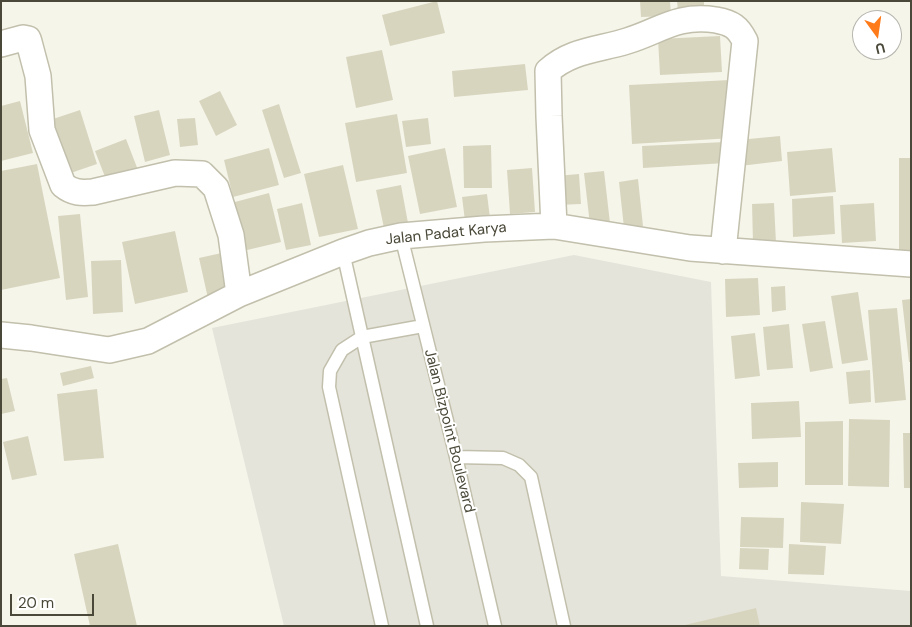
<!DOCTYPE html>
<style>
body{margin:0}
#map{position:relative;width:912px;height:627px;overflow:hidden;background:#f5f5ea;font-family:"DM Sans",sans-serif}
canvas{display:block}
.frame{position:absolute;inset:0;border:2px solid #4a4838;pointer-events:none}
.north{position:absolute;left:852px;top:10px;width:50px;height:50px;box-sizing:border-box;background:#fff;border:1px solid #b7b6af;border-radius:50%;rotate:166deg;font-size:14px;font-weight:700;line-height:20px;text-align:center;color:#4a4838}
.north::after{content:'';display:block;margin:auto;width:18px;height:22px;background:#ff7a18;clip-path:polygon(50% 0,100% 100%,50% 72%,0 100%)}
.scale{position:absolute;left:10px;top:594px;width:84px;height:22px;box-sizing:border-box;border:2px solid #4a4838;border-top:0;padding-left:6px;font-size:15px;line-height:18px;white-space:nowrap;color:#4a4838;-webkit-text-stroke:4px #fff;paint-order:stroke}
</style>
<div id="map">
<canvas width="912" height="627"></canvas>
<div class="frame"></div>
<div class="north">U</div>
<div class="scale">20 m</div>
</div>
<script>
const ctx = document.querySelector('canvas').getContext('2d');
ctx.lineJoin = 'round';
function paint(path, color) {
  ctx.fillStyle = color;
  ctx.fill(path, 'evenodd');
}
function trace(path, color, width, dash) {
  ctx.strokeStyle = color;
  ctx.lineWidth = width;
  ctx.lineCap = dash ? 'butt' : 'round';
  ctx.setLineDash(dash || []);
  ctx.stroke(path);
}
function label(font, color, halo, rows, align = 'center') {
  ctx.font = font + ' "DM Sans",sans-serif';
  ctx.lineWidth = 4;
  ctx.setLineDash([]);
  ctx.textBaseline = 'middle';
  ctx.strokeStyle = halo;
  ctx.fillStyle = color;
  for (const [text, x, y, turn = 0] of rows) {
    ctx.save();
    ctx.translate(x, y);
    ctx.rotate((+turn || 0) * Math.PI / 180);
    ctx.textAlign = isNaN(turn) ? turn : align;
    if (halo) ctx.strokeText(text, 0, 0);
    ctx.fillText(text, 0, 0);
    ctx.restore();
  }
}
paint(new Path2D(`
 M 574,255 L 711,282 L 721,576 L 911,591 L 911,626 L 284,626 L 212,328 Z`), '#e5e4db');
paint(new Path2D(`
 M 437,1 L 445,33 L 390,46 L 382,15 Z
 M 640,1 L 670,1 L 671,16 L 641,17 Z
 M 677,1 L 704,1 L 704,8 L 678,11 Z
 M 720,36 L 722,72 L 660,75 L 658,39 Z
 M 382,50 L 393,100 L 356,108 L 346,57 Z
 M 525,64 L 528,90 L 454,97 L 452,71 Z
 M 730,80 L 733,138 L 632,144 L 629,85 Z
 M 220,91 L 237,125 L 216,136 L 199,101 Z
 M 20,101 L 33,153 L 1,161 L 1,106 Z
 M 279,104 L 301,173 L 284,178 L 262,110 Z
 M 80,110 L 97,164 L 62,176 L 44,122 Z
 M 159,110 L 170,155 L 145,162 L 134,116 Z
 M 397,114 L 407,173 L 356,182 L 345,123 Z
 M 195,118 L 198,145 L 180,147 L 177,119 Z
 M 428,118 L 431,144 L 406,147 L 402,121 Z
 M 780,136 L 782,161 L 740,166 L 738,140 Z
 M 126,139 L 138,170 L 107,182 L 95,151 Z
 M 725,142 L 726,163 L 643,168 L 642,146 Z
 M 491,145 L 492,188 L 464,188 L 463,146 Z
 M 269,148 L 279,185 L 233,197 L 224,160 Z
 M 445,148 L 457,207 L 420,214 L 408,156 Z
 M 832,148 L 836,192 L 790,196 L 787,152 Z
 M 899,158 L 911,158 L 911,256 L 899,256 Z
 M 37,164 L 60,278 L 1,290 L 1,171 Z
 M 343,165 L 358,229 L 319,237 L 304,174 Z
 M 532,168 L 535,212 L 510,214 L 507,170 Z
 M 604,171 L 610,223 L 590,225 L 584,173 Z
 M 579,174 L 581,204 L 558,205 L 556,176 Z
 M 638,179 L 643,226 L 624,228 L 619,182 Z
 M 401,185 L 408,223 L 384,228 L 376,190 Z
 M 269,193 L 281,242 L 243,251 L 231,203 Z
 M 487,194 L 490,218 L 465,221 L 462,197 Z
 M 833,196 L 835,234 L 793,237 L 792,199 Z
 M 302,203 L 311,245 L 286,250 L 277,209 Z
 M 774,203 L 776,243 L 753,244 L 752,204 Z
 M 874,203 L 876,241 L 842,243 L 840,205 Z
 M 80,214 L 88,297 L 66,300 L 58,216 Z
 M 175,231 L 188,292 L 135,304 L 122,242 Z
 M 226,252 L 238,290 L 209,303 L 199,258 Z
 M 121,260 L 123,312 L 93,314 L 91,261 Z
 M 758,278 L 760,315 L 726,317 L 725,279 Z
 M 785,286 L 786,310 L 772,312 L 771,287 Z
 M 858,292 L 868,360 L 842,364 L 831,296 Z
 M 911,299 L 911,362 L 909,362 L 902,300 Z
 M 897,308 L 906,400 L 875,403 L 868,310 Z
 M 825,321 L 833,368 L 810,372 L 802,324 Z
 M 789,324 L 793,368 L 767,370 L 763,327 Z
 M 755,333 L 760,376 L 735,379 L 731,336 Z
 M 91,366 L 94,378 L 63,386 L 60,373 Z
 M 870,370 L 871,402 L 849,404 L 846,372 Z
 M 7,378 L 15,411 L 1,414 L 1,379 Z
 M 97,389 L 104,458 L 64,461 L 57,394 Z
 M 799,401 L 801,437 L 752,439 L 751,403 Z
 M 849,419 L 890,420 L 889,487 L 848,486 Z
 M 843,421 L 843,485 L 805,485 L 805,422 Z
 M 903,433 L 911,433 L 911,488 L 904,488 Z
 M 28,436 L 37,475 L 12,480 L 3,442 Z
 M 778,462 L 778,487 L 739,488 L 738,463 Z
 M 801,502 L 844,504 L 841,544 L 800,542 Z
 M 741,517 L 784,518 L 783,548 L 740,547 Z
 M 118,544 L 137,626 L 90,626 L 74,554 Z
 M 789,544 L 826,546 L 824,575 L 788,574 Z
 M 740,548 L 769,549 L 768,570 L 739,569 Z
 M 756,608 L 760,626 L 685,626 L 685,625 Z`), '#d8d5bf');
const service = new Path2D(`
 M 401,236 L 456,457 L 495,626
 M 343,252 L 427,626
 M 456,457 L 503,458 L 519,465 L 531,477 L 564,626
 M 382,626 L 329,387 L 330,371 L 342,350 L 362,337 L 423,326`);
const minor = new Path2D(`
 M 1,44 L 23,38 L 28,39 L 29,42 L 38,76 L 42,130 L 63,185 C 73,193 81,193 93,192 L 175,173 L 202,174 L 216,188 L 231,235 L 239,294
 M 554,226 L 549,116 L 548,71 C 571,50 598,50 627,41 C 660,31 677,14 716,20 C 732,23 738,27 745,41 L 723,251
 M 1,335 L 31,338 L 109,350 L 148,341 L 239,294 L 343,252 L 369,243 L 401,236 L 484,229 L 554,226 L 690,248 L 911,264`);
trace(service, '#c2c0ac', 15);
trace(minor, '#c2c0ac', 28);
trace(service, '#fff', 12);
trace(minor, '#fff', 25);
label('15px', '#4a4838', '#fff', [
 ["Jalan Padat Karya",446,234,-6],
 ["Jalan Bizpoint Boulevard",449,431,76]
]);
</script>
